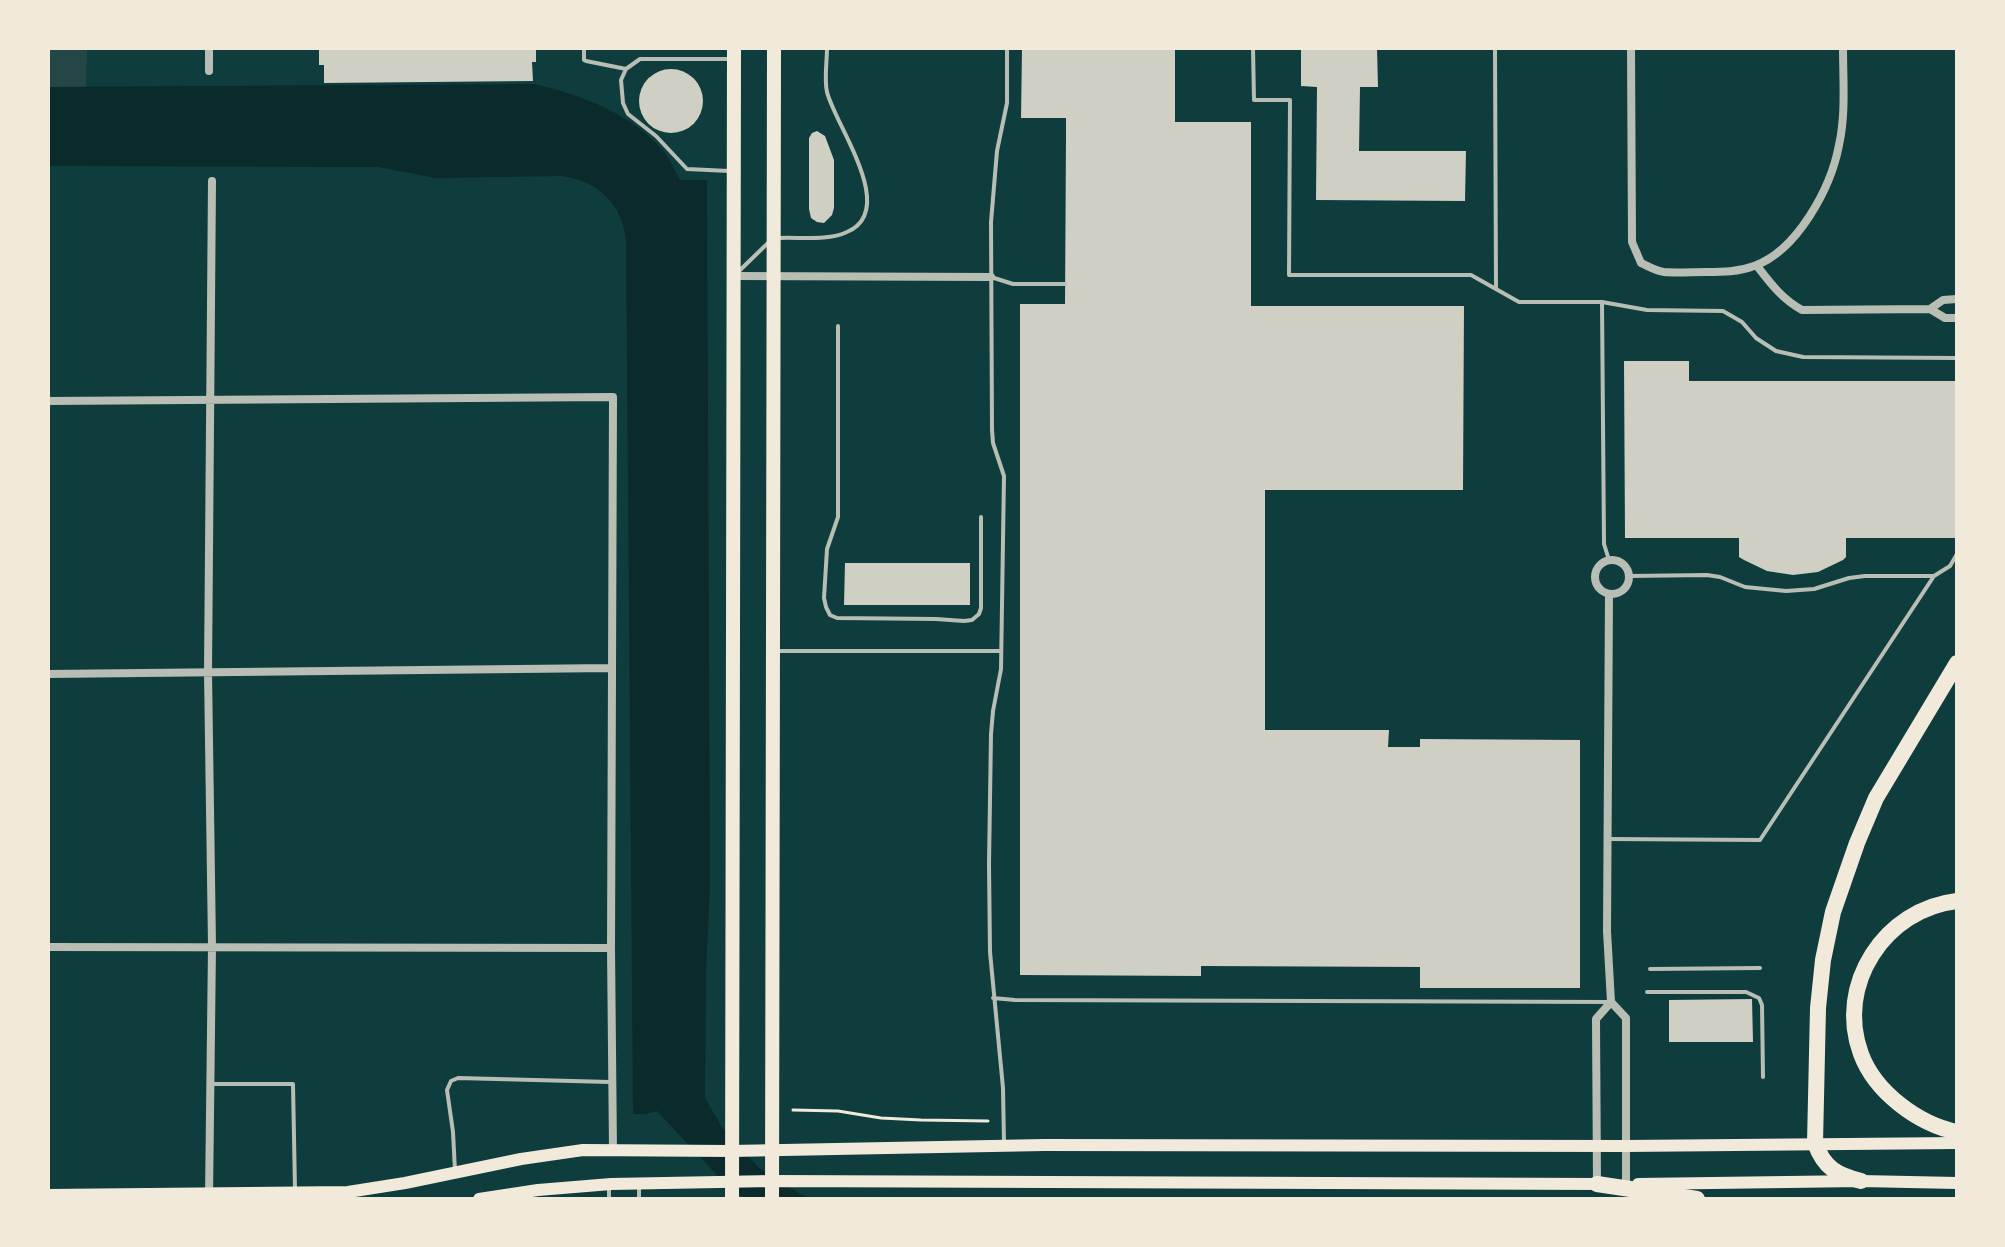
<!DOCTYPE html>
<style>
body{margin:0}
#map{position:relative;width:2005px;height:1247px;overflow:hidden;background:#0f3d3e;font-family:Lora,serif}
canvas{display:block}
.frame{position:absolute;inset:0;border:50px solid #f1e9da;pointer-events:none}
</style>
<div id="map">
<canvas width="2005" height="1247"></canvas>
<div class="frame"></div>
</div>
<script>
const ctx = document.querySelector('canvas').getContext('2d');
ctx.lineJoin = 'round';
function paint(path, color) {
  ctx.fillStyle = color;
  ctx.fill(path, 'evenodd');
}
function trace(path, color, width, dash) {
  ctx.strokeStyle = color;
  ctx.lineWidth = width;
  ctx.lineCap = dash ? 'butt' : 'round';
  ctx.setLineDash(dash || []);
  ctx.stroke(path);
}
paint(new Path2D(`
 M 48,48 L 87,48 L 86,87 L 48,87 Z`), '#244646');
paint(new Path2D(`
 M 534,84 C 582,95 633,114 665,153 C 671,161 675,172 680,180 L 707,180 L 710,885 L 706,972 L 705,1098 L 723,1129 L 759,1168 L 802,1195 L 813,1199 L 747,1199 L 731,1190 L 657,1111 L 645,1114 L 633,1114 L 626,242 C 623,204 598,181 562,176 L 435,178 L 379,167 L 48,166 L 48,87 Z`), '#0a2a2b');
paint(new Path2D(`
 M 319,48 L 536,48 L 536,62 L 532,62 L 533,81 L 324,83 L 324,65 L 319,65 Z
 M 1022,48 L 1175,48 L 1175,122 L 1251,122 L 1251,306 L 1464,306 L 1463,490 L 1265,490 L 1265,730 L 1389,730 L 1388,747 L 1420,747 L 1420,739 L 1580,740 L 1580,988 L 1420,988 L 1420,967 L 1201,966 L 1201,976 L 1020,975 L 1020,304 L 1065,304 L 1066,137 L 1066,118 L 1021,118 Z
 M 1301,48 L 1377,48 L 1378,87 L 1360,87 L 1359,151 L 1466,151 L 1465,201 L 1316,200 L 1317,87 L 1301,86 Z
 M639 101a32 32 0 1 1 64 0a32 32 0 1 1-64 0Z
 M 817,131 L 825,136 L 834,160 L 834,208 L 832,215 L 824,223 L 817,222 L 811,218 L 809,209 L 809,138 L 812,133 Z
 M 1624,361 L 1689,361 L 1689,381 L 1957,381 L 1957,538 L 1846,538 L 1846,557 L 1843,560 L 1818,572 L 1793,575 L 1767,571 L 1744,560 L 1739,557 L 1739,538 L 1625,538 Z
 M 845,563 L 970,563 L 970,605 L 844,605 Z
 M 1752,999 L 1753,1042 L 1669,1042 L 1669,1000 Z`), '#cfcfc3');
trace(new Path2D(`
 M 793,1110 L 838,1111 L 881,1118 L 921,1120 L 988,1121`), '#f1e9da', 3);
trace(new Path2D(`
 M 584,48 L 584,60 L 586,61 L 626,69
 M 1253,48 L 1254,100 L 1290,100 L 1289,275 L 1471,275 L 1519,302 L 1602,302
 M 1495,48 L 1496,289
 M 729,171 L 687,169 L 656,136 L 628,114 L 623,103 L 621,80 L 626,69 L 640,59 L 732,59
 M 779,238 C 800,237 828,241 847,232 C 899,210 835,125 827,92 C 824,79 827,62 827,48
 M 737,273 L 768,243
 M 991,277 L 1013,284 L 1065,284
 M 838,326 L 838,517 L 827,549 L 824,598 L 826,607 L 830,615 L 837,618 L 936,619 L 964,621 L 972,620 L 979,614 L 981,608 L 981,517
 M 1609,560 L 1604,544 L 1602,302 L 1647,310 L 1723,311 L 1742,322 L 1756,338 L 1776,351 L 1803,357 L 1957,358
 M 1629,576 L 1707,575 L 1720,577 L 1745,587 L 1786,591 L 1814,589 L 1849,578 L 1865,576 L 1934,576
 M 776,651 L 1001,651
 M 1608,839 L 1760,840 L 1934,576 L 1950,566 L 1957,554
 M 1650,969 L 1760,968
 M 1647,992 L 1746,992 L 1759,998 L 1762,1005 L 1763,1077
 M 993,998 L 1015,1000 L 1611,1002
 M 213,1084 L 293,1084 L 295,1190
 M 1004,1143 L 1003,1088 L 990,952 L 989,864 L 991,734 L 993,711 L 1001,669 L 1004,476 L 993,443 L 992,430 L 991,222 L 997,151 L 1007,103 L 1007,48
 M 455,1171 L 453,1132 L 447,1090 L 451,1081 L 458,1078 L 610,1082
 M 639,1185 L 639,1199
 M 609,1186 L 609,1199`), '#b8beb3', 4);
trace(new Path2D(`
 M 1631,48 L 1632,242 L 1641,263 C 1648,266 1656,271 1664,272 C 1677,273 1692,272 1706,272 C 1723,272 1738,272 1754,266 C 1797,251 1831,188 1839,145 C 1846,114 1843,80 1843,48
 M 209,71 L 209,48
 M 1757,266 C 1771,284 1782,299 1802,310 L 1930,309
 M 735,276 L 991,277
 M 1957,299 L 1943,300 L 1930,309 L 1945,318 L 1957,318
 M 48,401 L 613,397 L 611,948 L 613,1150
 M1595 577a17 17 0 1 1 34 0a17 17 0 1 1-34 0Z
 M 1609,594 L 1607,931 L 1611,1002 L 1626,1018 L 1626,1184
 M 48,674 L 612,668
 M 48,947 L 611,948
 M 1597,1184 L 1596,1019 L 1611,1002
 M 209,1198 L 212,946 L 208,672 L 212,181`), '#b8beb3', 8);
trace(new Path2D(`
 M 1638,1184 L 1861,1181 L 1957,1183
 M 48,1195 L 348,1192 L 405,1183 L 521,1159 L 583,1150 L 731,1151 L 1044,1145 L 1625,1146 L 1957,1143
 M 479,1199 L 538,1190 L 611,1184 L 772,1181 L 1603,1184`), '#f1e9da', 12);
trace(new Path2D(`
 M 732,1199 L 734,48
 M 772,1199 L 774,48`), '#f1e9da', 14);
trace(new Path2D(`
 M 1957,901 C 1885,909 1835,985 1861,1054 C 1875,1092 1918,1124 1957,1132
 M 1861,1181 C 1837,1175 1824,1168 1815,1143 L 1818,1008 L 1823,960 L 1833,912 L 1857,843 L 1876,798 L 1957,663
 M 1597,1184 L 1697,1199`), '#f1e9da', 16);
</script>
